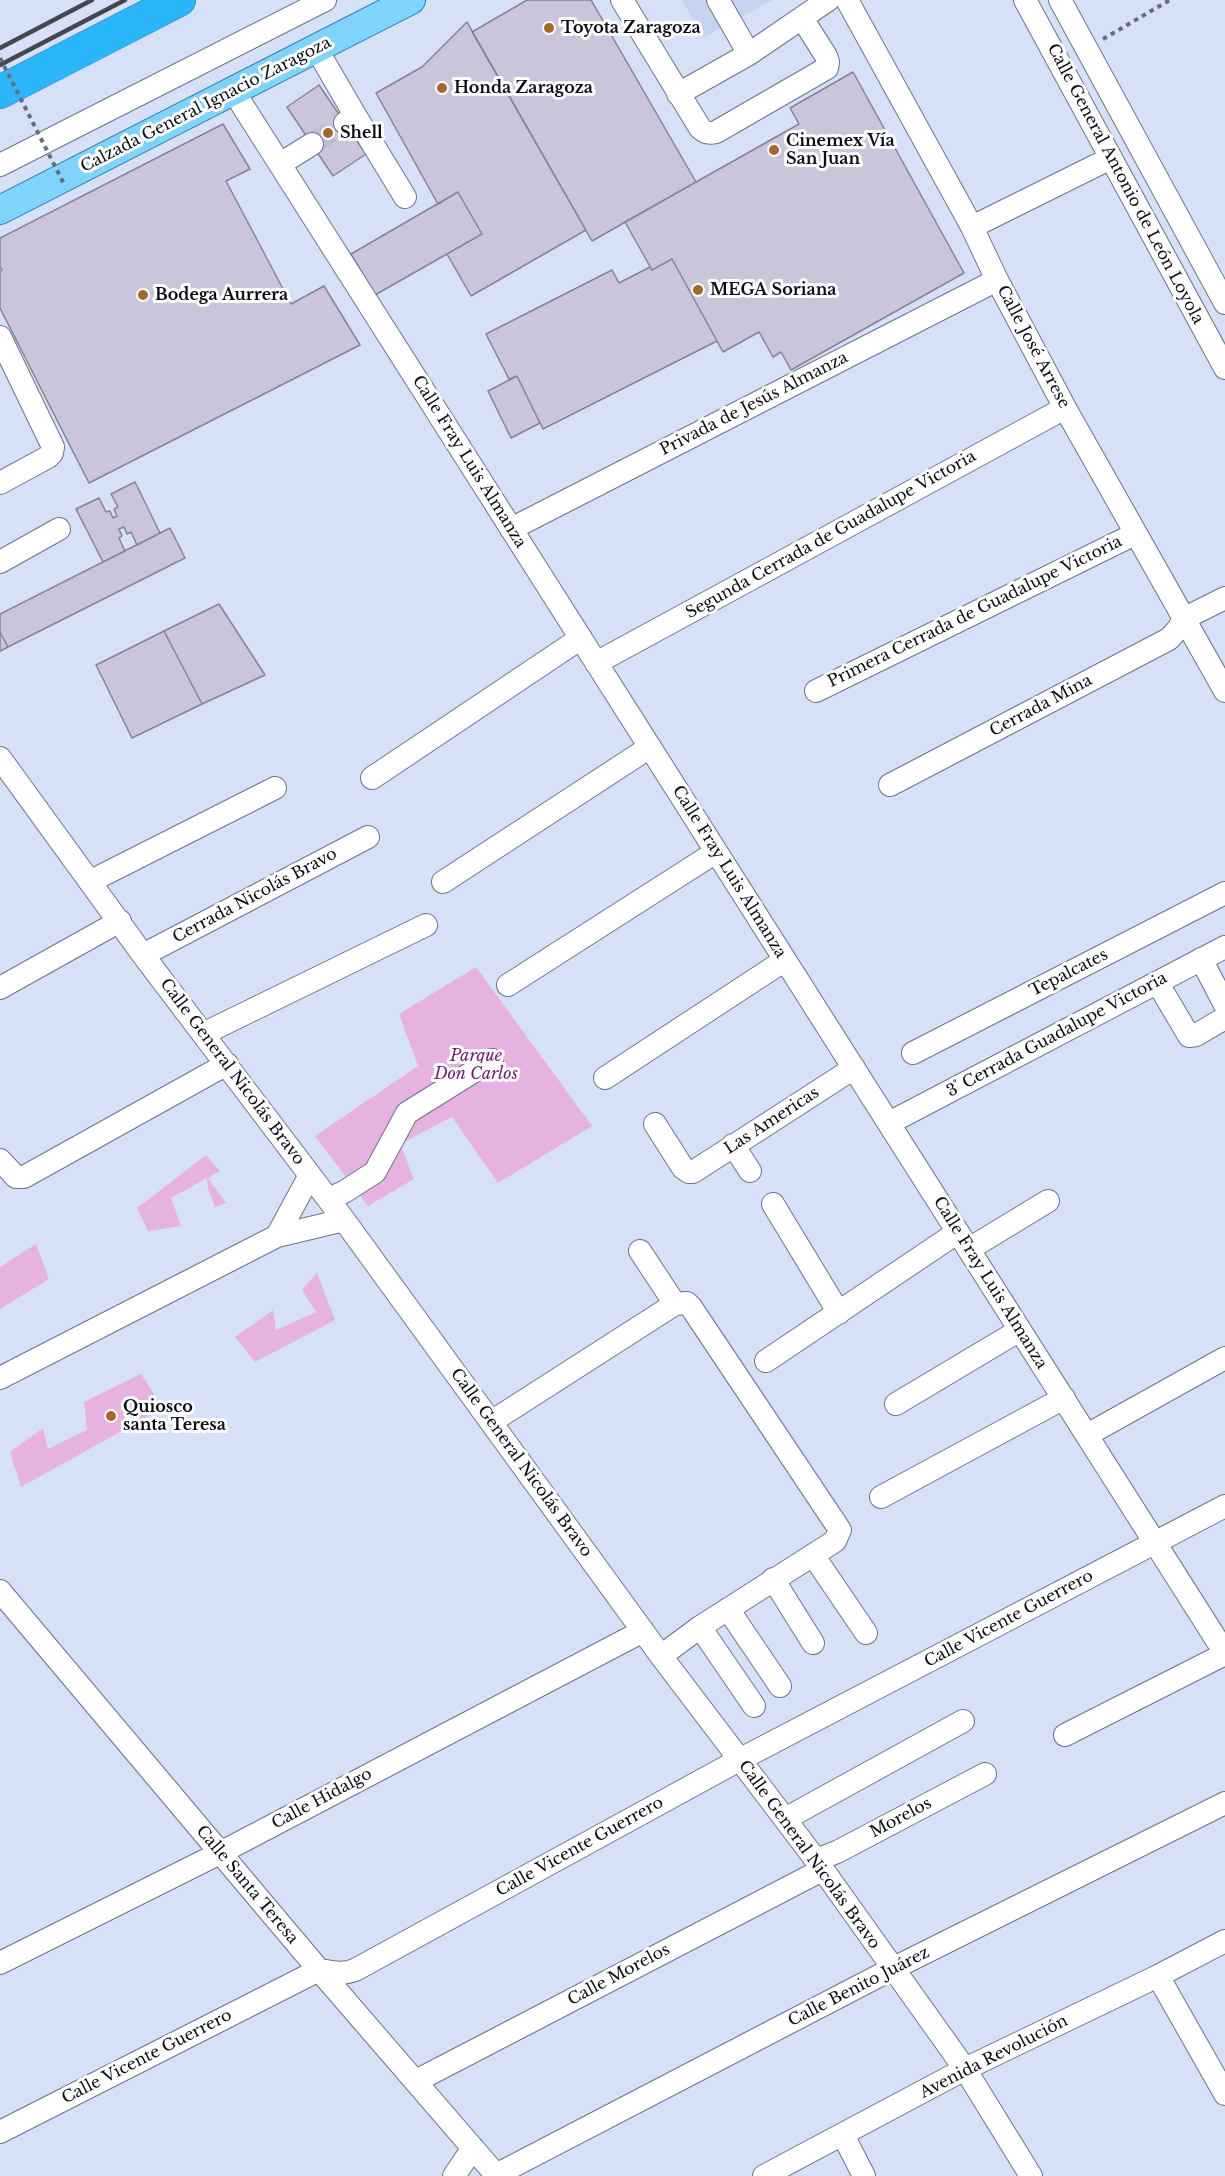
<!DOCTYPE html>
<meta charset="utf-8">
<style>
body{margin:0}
canvas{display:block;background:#d6e0f7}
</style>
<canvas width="1225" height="2176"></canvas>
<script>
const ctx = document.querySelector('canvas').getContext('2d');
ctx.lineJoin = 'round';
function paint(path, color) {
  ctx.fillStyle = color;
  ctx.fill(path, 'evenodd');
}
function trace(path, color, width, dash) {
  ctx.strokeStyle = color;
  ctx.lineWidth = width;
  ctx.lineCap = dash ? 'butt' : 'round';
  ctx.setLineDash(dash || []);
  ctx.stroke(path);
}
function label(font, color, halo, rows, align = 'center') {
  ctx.font = font + ' "Libre Baskerville",serif';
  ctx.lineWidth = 6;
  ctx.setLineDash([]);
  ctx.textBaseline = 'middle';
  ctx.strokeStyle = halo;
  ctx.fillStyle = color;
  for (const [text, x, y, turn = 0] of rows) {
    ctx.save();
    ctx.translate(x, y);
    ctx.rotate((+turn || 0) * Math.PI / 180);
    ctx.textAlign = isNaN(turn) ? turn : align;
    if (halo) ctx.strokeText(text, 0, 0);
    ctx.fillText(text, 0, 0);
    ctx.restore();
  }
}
paint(new Path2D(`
 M 681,0 L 773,0 L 704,37 Z`), '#c7d4f1');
paint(new Path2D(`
 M 476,967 L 592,1126 L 498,1183 L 452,1117 L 400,1144 L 414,1179 L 368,1206 L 315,1136 L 418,1066 L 399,1014 Z
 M 206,1155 L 220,1171 L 208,1178 L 226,1203 L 215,1207 L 208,1189 L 207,1178 L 171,1198 L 181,1226 L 148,1231 L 137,1208 Z
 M 36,1244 L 49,1279 L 0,1309 L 0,1267 Z
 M 317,1273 L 335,1320 L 255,1362 L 235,1337 L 273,1310 L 276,1330 L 316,1312 L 302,1290 Z
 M 141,1374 L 163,1408 L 21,1487 L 10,1452 L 43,1428 L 48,1449 L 87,1430 L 84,1402 Z`), '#e6b3e1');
const building = new Path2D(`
 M 527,0 L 591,0 L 696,182 L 592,241 L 472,32 Z
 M 467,22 L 586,230 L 471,296 L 447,254 L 482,234 L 458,192 L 438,204 L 376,93 L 422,67 Z
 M 853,72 L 964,273 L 791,370 L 781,352 L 773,357 L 759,332 L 723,352 L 672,259 L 652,270 L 625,222 L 799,124 L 790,108 Z
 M 319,85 L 366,154 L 333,176 L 287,107 Z
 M 223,124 L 250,169 L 226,181 L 291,304 L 324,286 L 360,345 L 89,483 L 0,308 L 0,271 L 2,270 L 0,267 L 0,238 Z
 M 458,192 L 482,234 L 375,295 L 351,254 Z
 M 672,259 L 717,341 L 543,429 L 517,376 L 509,379 L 486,334 L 612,270 L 619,283 L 650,267 L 652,270 Z
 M 517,376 L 540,423 L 511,438 L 488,391 Z
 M 135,482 L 160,533 L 137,545 L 131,532 L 127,534 L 124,527 L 119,529 L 122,536 L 119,538 L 125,551 L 103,562 L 76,509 L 99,498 L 106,512 L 110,511 L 113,518 L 117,516 L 114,509 L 118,507 L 111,494 Z
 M 170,528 L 185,558 L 8,647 L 0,632 L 0,614 Z
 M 219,604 L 265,675 L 202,704 L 164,631 Z
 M 164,631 L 202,704 L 132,738 L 96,665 Z
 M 0,632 L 8,647 L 0,651 Z`);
paint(building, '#cbc5dc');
trace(building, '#888298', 1.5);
trace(new Path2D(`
 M 312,144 L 345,123`), '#b7c0d5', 22, [22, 11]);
const minor = new Path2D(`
 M 622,0 L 700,128 C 705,133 709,134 716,132 L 827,68 L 828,62 L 826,56 L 802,18
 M 718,0 L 749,54
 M 847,0 L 972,227 L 997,280 L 1065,408 L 1225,691
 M 1025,0 L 1225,368
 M 1060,0 L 1225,303
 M 316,48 L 355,115 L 345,123
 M 234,92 L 1225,1653
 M 678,94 L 749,54 L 828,0
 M 355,115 L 405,197
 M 280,164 L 312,144
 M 0,165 L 325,0
 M 972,227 L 1111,158
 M 0,337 L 53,447 L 52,453 L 48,457 L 0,483
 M 511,529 L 997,280
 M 0,562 L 59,529
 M 596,663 L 1065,408
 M 816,691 L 1135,534
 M 0,758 L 143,955 L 344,1220 L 661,1656 L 816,1860 L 965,2069 L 1031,2176
 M 372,778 L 581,638
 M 890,785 L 1169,639 L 1178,629 L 1185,618 L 1225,598
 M 91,881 L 275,788
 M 443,882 L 650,747
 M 143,955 L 368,837
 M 1201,959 L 1225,1005
 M 1157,982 L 1189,1036 L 1196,1035 L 1225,1018
 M 508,985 L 716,852
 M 0,988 L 120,921
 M 203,1034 L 426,925
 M 913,1053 L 1225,893
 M 605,1078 L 785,960
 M 889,1123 L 1225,947
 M 655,1124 L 683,1168 L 689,1172 L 693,1172 L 854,1068
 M 733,1145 L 750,1171
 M 0,1160 L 16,1177 L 24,1177 L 227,1064
 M 328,1199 L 344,1192 L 375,1172 L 407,1113 L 492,1060
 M 773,1204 L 839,1313
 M 277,1236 L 310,1175
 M 969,1249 L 1048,1201
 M 640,1251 L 675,1304
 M 766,1361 L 958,1232
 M 0,1378 L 277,1236 L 344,1220
 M 896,1404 L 1020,1330
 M 491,1422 L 675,1304 L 687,1303 L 691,1307 L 840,1530 L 835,1541 L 700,1627 L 661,1656
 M 1087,1435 L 1225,1358
 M 881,1497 L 1064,1398
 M 813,1555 L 866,1633
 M 773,1579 L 813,1643
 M 0,1591 L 319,1970 L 497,2176
 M 728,1609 L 780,1686
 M 700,1627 L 754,1706
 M 1065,1735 L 1225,1654
 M 785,1819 L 963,1721
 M 816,1860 L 837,1852 L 985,1774
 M 0,1963 L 220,1853 L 643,1631
 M 1158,1976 L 1225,2094
 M 416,2081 L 822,1870
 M 0,2132 L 319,1970 C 332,1972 342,1975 355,1970 L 739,1760 L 1225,1506
 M 843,2135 L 864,2176
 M 496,2175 L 892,1969 L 1225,1803
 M 454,2176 L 473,2148
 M 764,2176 L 965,2069 L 1158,1976 L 1225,1941`);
const major = new Path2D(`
 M 0,210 L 411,0`);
const highway = new Path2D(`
 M 0,92 L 179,0`);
trace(minor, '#6b7489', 24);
trace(major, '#1f7baa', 30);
trace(highway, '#1f7baa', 34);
trace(new Path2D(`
 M 1103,39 L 1170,0`), '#676d7b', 4, [4.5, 4.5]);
trace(minor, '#fff', 22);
trace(major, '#80d3fd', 28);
trace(highway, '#2bb6fb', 33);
trace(new Path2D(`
 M 0,48 L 92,0
 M 0,65 L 125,0`), '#424752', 4.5);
trace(new Path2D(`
 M 0,58 L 64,184`), '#676d7b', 4, [4.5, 4.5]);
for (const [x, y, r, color] of [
 [549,28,6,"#a5682c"],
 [442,88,6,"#a5682c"],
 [328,133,6,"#a5682c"],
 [774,150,6,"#a5682c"],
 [698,290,6,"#a5682c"],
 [143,295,6,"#a5682c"],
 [111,1416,6,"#a5682c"]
]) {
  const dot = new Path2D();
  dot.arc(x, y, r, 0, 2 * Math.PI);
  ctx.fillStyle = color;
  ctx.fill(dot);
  trace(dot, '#fff', 2);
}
label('bold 16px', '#0a0d14', '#fff', [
 ["Toyota Zaragoza",561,28],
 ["Honda Zaragoza",454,88],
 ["Shell",340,133],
 ["Cinemex Vía",786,141],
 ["San Juan",786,159],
 ["MEGA Soriana",710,290],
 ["Bodega Aurrera",155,295],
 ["Quiosco",123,1407],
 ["santa Teresa",123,1425]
], 'left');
label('16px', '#0a0d14', '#fff', [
 ["Calzada General Ignacio Zaragoza",206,105,-27],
 ["Calle General Antonio de León Loyola",1125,184,62],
 ["Calle José Arrese",1033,347,62],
 ["Privada de Jesús Almanza",754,404,-27],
 ["Calle Fray Luis Almanza",469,462,58],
 ["Segunda Cerrada de Guadalupe Victoria",831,535,-29],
 ["Primera Cerrada de Guadalupe Victoria",975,612,-26],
 ["Cerrada Mina",1041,706,-28],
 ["Calle Fray Luis Almanza",729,872,58],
 ["Cerrada Nicolás Bravo",255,896,-28],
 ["Tepalcates",1069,973,-27],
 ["3˚ Cerrada Guadalupe Victoria",1057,1035,-28],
 ["Calle General Nicolás Bravo",232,1072,53],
 ["Las Americas",772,1121,-33],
 ["Calle Fray Luis Almanza",990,1283,58],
 ["Calle General Nicolás Bravo",521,1463,54],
 ["Calle Vicente Guerrero",1009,1619,-28],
 ["Calle Hidalgo",322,1799,-28],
 ["Morelos",901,1818,-28],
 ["Calle Vicente Guerrero",580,1847,-29],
 ["Calle General Nicolás Bravo",809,1855,54],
 ["Calle Santa Teresa",247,1885,50],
 ["Calle Morelos",619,1975,-28],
 ["Calle Benito Juárez",859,1987,-27],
 ["Calle Vicente Guerrero",147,2057,-27],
 ["Avenida Revolución",994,2057,-27]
]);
label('italic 16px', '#70176d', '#fff', [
 ["Parque",476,1056],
 ["Don Carlos",476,1074]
]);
</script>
